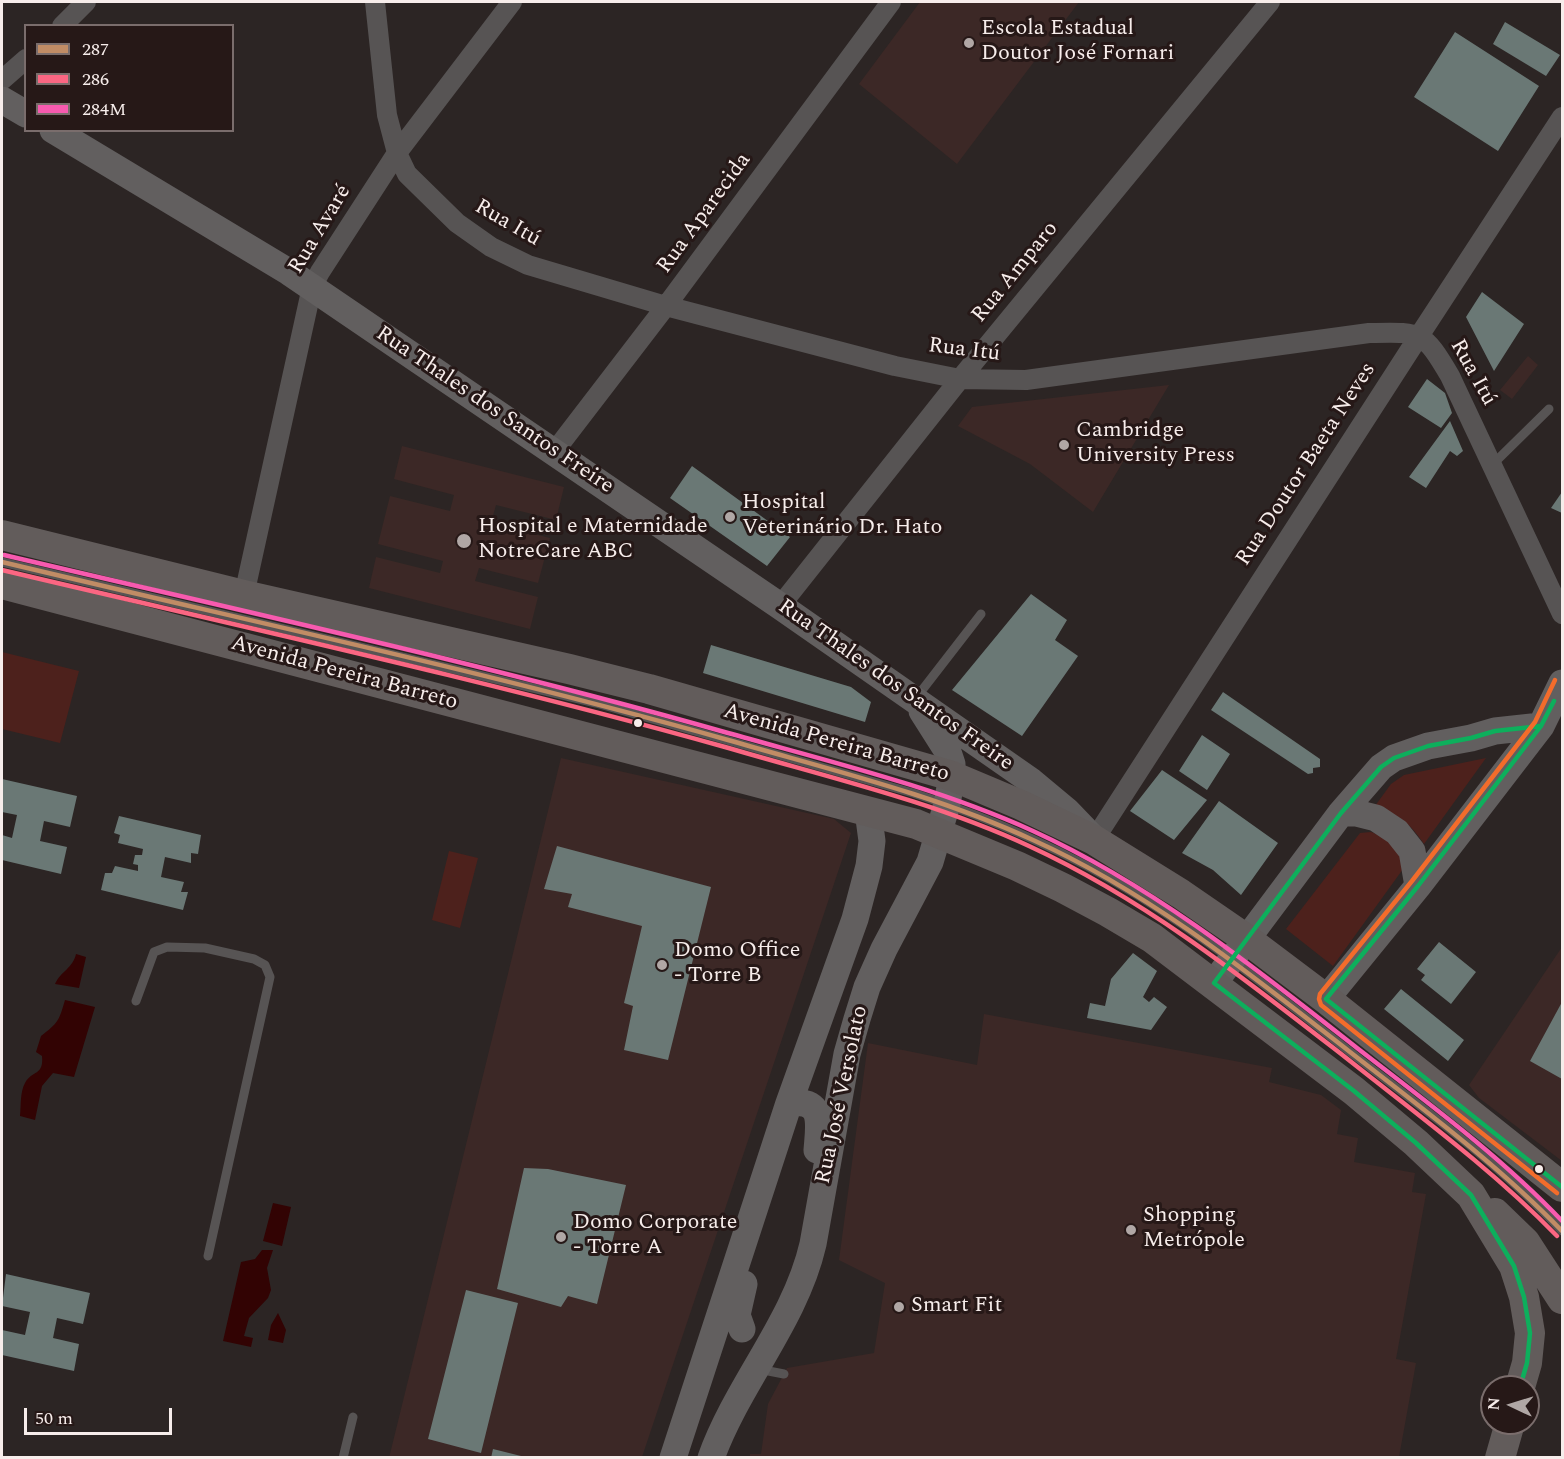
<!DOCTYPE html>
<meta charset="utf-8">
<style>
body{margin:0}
#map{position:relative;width:1564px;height:1459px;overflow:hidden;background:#2c2524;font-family:Spectral,serif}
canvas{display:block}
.frame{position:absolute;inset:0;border:3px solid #f7edeb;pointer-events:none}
.legend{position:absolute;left:24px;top:24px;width:210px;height:108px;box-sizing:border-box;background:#261817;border:2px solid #7a6d6c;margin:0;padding:8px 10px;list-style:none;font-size:18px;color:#f7edeb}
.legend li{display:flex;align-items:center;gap:12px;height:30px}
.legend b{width:30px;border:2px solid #7a6d6c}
.north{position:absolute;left:1480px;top:1375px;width:60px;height:60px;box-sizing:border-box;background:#261817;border:2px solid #7a6d6c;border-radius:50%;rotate:274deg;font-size:16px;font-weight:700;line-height:24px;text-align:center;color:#f7edeb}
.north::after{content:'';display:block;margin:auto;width:21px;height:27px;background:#b0a7a5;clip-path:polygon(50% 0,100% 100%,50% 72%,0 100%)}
.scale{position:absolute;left:24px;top:1408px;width:148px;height:27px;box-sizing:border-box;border:3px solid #f7edeb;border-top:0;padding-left:8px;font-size:18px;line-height:21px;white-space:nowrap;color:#f7edeb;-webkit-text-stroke:4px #261817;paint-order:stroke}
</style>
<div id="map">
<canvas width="1564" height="1459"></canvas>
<div class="frame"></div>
<ul class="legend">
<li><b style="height:8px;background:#c18c65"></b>287</li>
<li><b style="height:8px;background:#fa6682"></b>286</li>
<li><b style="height:8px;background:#f75aaf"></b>284M</li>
</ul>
<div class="north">N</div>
<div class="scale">50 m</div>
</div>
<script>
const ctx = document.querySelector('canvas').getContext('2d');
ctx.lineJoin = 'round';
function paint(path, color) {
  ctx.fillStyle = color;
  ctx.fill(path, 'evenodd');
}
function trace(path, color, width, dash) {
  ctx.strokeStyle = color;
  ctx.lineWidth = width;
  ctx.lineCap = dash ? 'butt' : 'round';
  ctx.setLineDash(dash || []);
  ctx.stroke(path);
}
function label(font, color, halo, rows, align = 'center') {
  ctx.font = font + ' Spectral,serif';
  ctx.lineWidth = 6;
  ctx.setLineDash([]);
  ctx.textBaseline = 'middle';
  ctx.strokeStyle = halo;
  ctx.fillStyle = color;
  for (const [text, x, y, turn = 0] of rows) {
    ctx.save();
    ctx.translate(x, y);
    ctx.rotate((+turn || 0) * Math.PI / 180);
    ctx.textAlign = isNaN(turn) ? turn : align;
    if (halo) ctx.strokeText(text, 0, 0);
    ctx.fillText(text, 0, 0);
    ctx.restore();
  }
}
paint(new Path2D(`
 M 920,2 L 1079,2 L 957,164 L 859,84 Z
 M 1528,356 L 1538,365 L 1512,399 L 1500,390 Z
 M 1169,385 L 1093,512 L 1030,464 L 958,426 L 972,407 Z
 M 402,446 L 564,487 L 556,520 L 496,505 L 491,523 L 550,538 L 538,583 L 479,568 L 475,581 L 538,597 L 530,629 L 369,588 L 376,557 L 440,573 L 443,561 L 378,544 L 390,496 L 450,511 L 454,495 L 394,479 Z
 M 561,758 L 834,819 L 851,833 L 642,1457 L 389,1458 Z
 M 1562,947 L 1562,1161 L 1479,1098 L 1469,1085 Z
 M 984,1014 L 1272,1068 L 1269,1082 L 1321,1095 L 1341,1110 L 1337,1134 L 1358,1138 L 1354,1162 L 1415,1173 L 1412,1192 L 1426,1194 L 1396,1359 L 1416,1363 L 1399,1457 L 750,1458 L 750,1454 L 761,1454 L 768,1404 L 787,1368 L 874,1353 L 885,1283 L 839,1260 L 868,1043 L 977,1065 Z`), '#3c2826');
paint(new Path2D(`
 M 2,652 L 79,671 L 60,743 L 2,729 Z
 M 1486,758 L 1424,844 C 1410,823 1399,815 1375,806 L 1391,784 L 1404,775 Z
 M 1371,832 C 1389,839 1401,848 1403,869 L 1333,966 L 1286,929 L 1360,833 Z
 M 449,851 L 478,858 L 460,928 L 432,920 Z`), '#4d211c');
paint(new Path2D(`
 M 76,954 L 86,957 L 79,988 L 55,984 C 61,971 73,968 76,954 Z
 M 65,1000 L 95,1007 L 74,1077 L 53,1073 L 42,1086 L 35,1120 L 20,1116 C 21,1105 20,1092 25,1083 C 32,1070 44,1076 42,1056 L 36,1052 L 41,1036 C 58,1023 59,1021 65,1000 Z
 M 273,1203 L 291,1207 L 282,1246 L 263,1241 Z
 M 262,1250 L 273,1250 L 267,1268 L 271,1290 L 268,1298 L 249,1318 L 244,1336 L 253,1338 L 251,1347 L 223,1341 L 241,1262 L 255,1259 Z
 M 278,1313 L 286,1330 L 283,1343 L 268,1340 L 271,1325 Z`), '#320303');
paint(new Path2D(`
 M 1505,22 L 1560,55 L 1546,76 L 1493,44 Z
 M 1455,32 L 1539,86 L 1498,151 L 1414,97 Z
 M 1482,292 L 1524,324 L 1494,371 L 1466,317 Z
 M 1427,379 L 1445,393 L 1452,413 L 1441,428 L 1408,407 Z
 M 1450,421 L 1463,451 L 1457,456 L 1450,451 L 1426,488 L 1409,477 Z
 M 692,466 L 790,537 L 767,566 L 670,498 Z
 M 1562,492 L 1562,513 L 1551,508 Z
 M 1031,594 L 1067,620 L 1055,640 L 1078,656 L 1022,736 L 952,690 Z
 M 711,645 L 851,687 L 871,702 L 865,722 L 703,673 Z
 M 1223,692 L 1320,759 L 1320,767 L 1313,768 L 1313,773 L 1308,774 L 1211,710 Z
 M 1202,735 L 1230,754 L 1207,790 L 1179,771 Z
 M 1162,770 L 1207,800 L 1174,840 L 1130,811 Z
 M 2,779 L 77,796 L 70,827 L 44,821 L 40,841 L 67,847 L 61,874 L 2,860 L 2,835 L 12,838 L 17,815 L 2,812 Z
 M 1219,801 L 1278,843 L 1241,895 L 1213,870 L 1182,853 Z
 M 119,816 L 201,835 L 198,854 L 191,853 L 191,863 L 165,857 L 161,877 L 184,882 L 181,892 L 188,892 L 183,910 L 101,890 L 105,873 L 112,873 L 115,866 L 138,871 L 138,865 L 133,864 L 135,855 L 142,855 L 143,849 L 118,843 L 120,835 L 114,833 Z
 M 557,846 L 711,887 L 668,1060 L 624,1050 L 633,1006 L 624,1003 L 642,926 L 568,907 L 572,894 L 544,889 Z
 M 1439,942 L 1476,972 L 1451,1004 L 1421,980 L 1425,975 L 1417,969 Z
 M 1133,953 L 1157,971 L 1143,997 L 1149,1002 L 1154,997 L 1167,1007 L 1151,1030 L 1087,1018 L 1090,1003 L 1105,1006 L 1111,979 Z
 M 1401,989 L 1464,1040 L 1448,1061 L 1384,1009 Z
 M 1562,1002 L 1562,1079 L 1530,1061 Z
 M 524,1168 L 548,1169 L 626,1185 L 597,1304 L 568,1296 L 561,1307 L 497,1289 Z
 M 6,1274 L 90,1293 L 83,1324 L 57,1318 L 53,1338 L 79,1344 L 74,1371 L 2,1355 L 2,1330 L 25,1335 L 30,1312 L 2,1306 Z
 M 466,1290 L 518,1303 L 481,1453 L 428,1439 Z
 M 493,1449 L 525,1457 L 525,1458 L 491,1458 Z`), '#6a7875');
trace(new Path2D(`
 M 1492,465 L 1549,409
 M 2,562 L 596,703 L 913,793 C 991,818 1070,853 1139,896 C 1216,944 1287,1003 1358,1058 C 1429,1113 1502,1166 1562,1231
 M 916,698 L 981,614
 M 136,1001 L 154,952 L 167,947 L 205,948 L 254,959 L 265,965 L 270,977 L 208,1256
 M 758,1369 L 784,1374
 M 343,1458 L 353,1417`), '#575454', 9);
trace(new Path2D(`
 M 375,2 L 387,115 L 397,153 L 407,174 L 457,223 L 491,247 L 528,265 L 666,306 L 895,366 L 960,379 L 1026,380 L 1369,333 C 1421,332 1423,330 1450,376 L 1562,614
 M 62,26 L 86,2
 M 2,80 L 26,59
 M 554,452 L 666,306 L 891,2
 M 244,595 L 312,287 L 320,272 L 397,153 L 512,2
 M 780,606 L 960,379 L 1270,2
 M 1094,840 L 1419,336 L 1562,117`), '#575454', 20);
trace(new Path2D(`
 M 2,100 L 26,114
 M 53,130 L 289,272 L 780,606 L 1031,781 L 1067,811 L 1092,837
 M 1341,813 L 1356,813 L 1376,818 L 1397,832 L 1412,851 L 1418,886
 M 1214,983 L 1341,813 L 1381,767 L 1394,758 L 1428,746 L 1471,738 L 1495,731 L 1541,726
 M 1326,999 L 1418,886 L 1541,726 L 1562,683
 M 789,1103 C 825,1099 819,1124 817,1150
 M 742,1329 L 737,1315 L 744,1284
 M 673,1458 L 789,1103 L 855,919 L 869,866 L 872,841 L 868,811
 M 711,1458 C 738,1383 795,1322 813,1244 L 847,1054 L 857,1019 L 867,987 L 884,949 L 930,862 L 947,804 L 952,776 L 952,764 L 948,752 L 922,711`), '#625f5f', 27);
trace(new Path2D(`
 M 2,535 L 244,595 L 569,669 L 649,689 L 952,776 L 1021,805 L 1094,840 L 1181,894 L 1245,938 L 1326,999 L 1562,1187
 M 2,584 L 916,824 L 1017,866 L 1063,888 L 1108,912 L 1152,938 L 1354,1091 L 1416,1143 L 1471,1195 L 1514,1266 L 1524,1297 L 1530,1333 L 1527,1363 L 1520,1387
 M 1495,1213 L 1525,1242 L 1562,1299
 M 1500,1458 L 1510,1423`), '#625c5b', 30);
trace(new Path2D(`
 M 2,562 C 244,620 488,672 728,740 C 831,770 936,795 1033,840 C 1150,893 1249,973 1350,1052 C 1423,1109 1497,1164 1562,1231`), '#c18c65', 4.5);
trace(new Path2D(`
 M 2,570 C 243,627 486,680 725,747 C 827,777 932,801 1029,846 C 1146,900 1245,979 1345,1057 C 1418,1115 1492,1169 1557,1236`), '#fa6682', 4.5);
trace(new Path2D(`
 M 4,555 C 246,612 489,665 728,733 C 831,762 936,787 1033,831 C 1153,886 1254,967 1357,1048 C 1428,1103 1500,1156 1562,1221`), '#f75aaf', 4.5);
trace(new Path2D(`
 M 1554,701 L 1541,726 L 1418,886 L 1326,999 L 1562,1187
 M 1520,1387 L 1527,1363 L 1530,1333 L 1524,1297 L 1514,1266 L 1471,1195 L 1416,1143 L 1354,1091 L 1214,983 L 1341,813 L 1381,767 L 1394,758 L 1428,746 L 1471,738 L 1495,731 L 1541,726`), '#0daf5c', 4.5);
trace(new Path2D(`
 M 1555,680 L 1535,722 L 1412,881 L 1320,994 L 1319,999 L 1321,1005 L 1557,1193`), '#f36c2b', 4.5);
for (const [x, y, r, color] of [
 [969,43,6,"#b0a7a5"],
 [1064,445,6,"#b0a7a5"],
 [730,517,6,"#b0a7a5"],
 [464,541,8,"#b0a7a5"],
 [638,723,5,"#f7edeb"],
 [662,965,6,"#b0a7a5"],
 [1539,1169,5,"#f7edeb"],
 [1131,1230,6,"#b0a7a5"],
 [561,1237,6,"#b0a7a5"],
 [899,1307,6,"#b0a7a5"]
]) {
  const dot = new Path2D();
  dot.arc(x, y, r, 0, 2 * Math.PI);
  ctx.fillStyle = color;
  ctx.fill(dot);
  trace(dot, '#261817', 2);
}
label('22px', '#f7edeb', '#261817', [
 ["Escola Estadual",981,30],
 ["Doutor José Fornari",981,55],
 ["Cambridge",1076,432],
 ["University Press",1076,457],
 ["Hospital",742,504],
 ["Veterinário Dr. Hato",742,529],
 ["Hospital e Maternidade",478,528],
 ["NotreCare ABC",478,553],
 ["Domo Office",674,952],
 ["- Torre B",674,977],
 ["Shopping",1143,1217],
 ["Metrópole",1143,1242],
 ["Domo Corporate",573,1224],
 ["- Torre A",573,1249],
 ["Smart Fit",911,1307]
], 'left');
label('22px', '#f7edeb', '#261817', [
 ["Rua Aparecida",705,214,-54],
 ["Rua Itú",507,224,30],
 ["Rua Avaré",321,230,-59],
 ["Rua Amparo",1016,273,-51],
 ["Rua Itú",964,351,7],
 ["Rua Itú",1472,373,61],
 ["Rua Thales dos Santos Freire",494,411,34],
 ["Rua Doutor Baeta Neves",1307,465,-57],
 ["Avenida Pereira Barreto",344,674,15],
 ["Rua Thales dos Santos Freire",895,686,35],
 ["Avenida Pereira Barreto",836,744,16],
 ["Rua José Versolato",843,1095,-78]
]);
</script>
